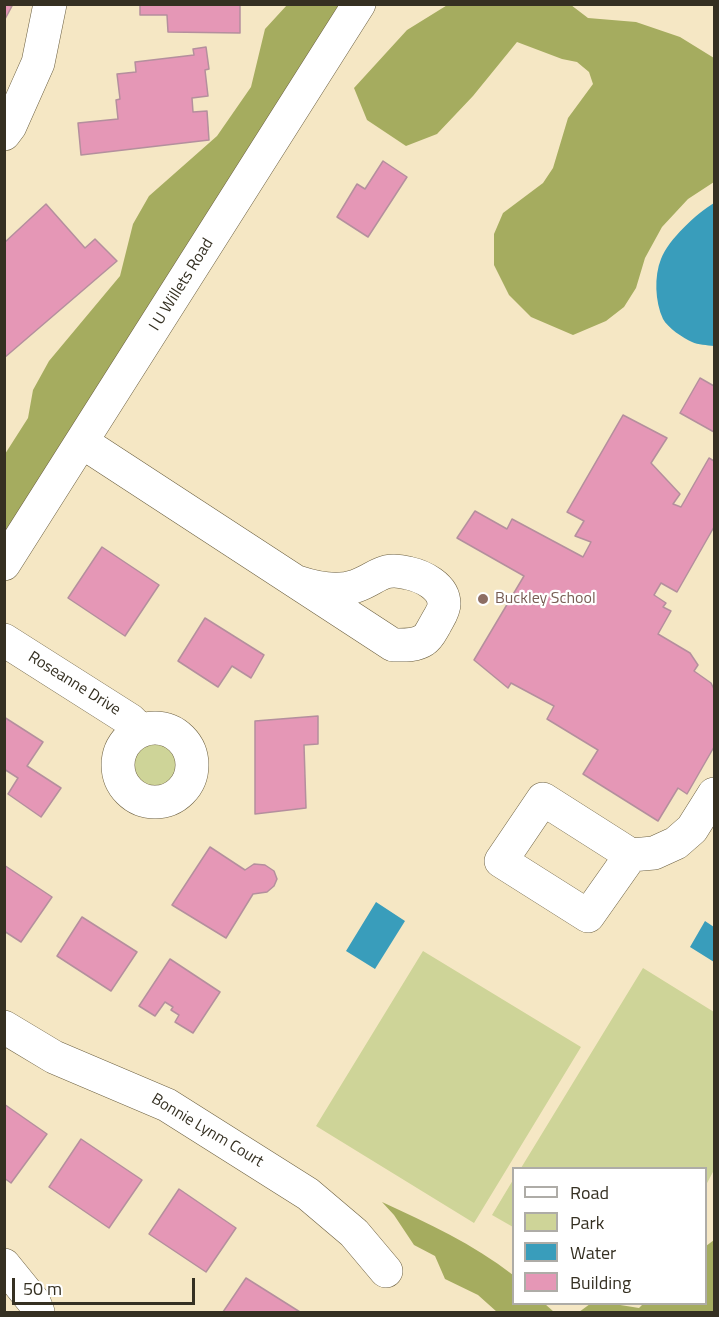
<!DOCTYPE html>
<style>
body{margin:0}
#map{position:relative;width:719px;height:1317px;overflow:hidden;background:#f5e7c4;font-family:"Titillium Web",sans-serif}
canvas{display:block}
.frame{position:absolute;inset:0;border:6px solid #353022;pointer-events:none}
.legend{position:absolute;left:512px;top:1167px;width:195px;height:138px;box-sizing:border-box;background:#fff;border:2px solid #aeaca7;margin:0;padding:8px 10px;list-style:none;font-size:18px;color:#353022}
.legend li{display:flex;align-items:center;gap:12px;height:30px}
.legend b{width:30px;border:2px solid #aeaca7}
.scale{position:absolute;left:12px;top:1278px;width:183px;height:27px;box-sizing:border-box;border:3px solid #353022;border-top:0;padding-left:8px;font-size:18px;line-height:21px;white-space:nowrap;color:#353022;-webkit-text-stroke:4px #fff;paint-order:stroke}
</style>
<div id="map">
<canvas width="719" height="1317"></canvas>
<div class="frame"></div>
<ul class="legend">
<li><b style="height:8px;background:#fff"></b>Road</li>
<li><b style="height:16px;background:#ced498"></b>Park</li>
<li><b style="height:16px;background:#399dbb"></b>Water</li>
<li><b style="height:16px;background:#e597b6"></b>Building</li>
</ul>
<div class="scale">50 m</div>
</div>
<script>
const ctx = document.querySelector('canvas').getContext('2d');
ctx.lineJoin = 'round';
function paint(path, color) {
  ctx.fillStyle = color;
  ctx.fill(path, 'evenodd');
}
function trace(path, color, width, dash) {
  ctx.strokeStyle = color;
  ctx.lineWidth = width;
  ctx.lineCap = dash ? 'butt' : 'round';
  ctx.setLineDash(dash || []);
  ctx.stroke(path);
}
function label(font, color, halo, rows, align = 'center') {
  ctx.font = font + ' "Titillium Web",sans-serif';
  ctx.lineWidth = 4.5;
  ctx.setLineDash([]);
  ctx.textBaseline = 'middle';
  ctx.strokeStyle = halo;
  ctx.fillStyle = color;
  for (const [text, x, y, turn = 0] of rows) {
    ctx.save();
    ctx.translate(x, y);
    ctx.rotate((+turn || 0) * Math.PI / 180);
    ctx.textAlign = isNaN(turn) ? turn : align;
    if (halo) ctx.strokeText(text, 0, 0);
    ctx.fillText(text, 0, 0);
    ctx.restore();
  }
}
paint(new Path2D(`
 M119 766a36 36 0 1 1 72 0a36 36 0 1 1-72 0Z
 M 423,951 L 581,1047 L 474,1223 L 316,1126 Z
 M 643,968 L 714,1012 L 714,1170 L 706,1185 L 706,1168 L 521,1168 Z
 M 513,1180 L 513,1227 L 492,1215 Z`), '#ced498');
paint(new Path2D(`
 M 449,4 L 571,5 L 588,18 L 636,22 L 680,37 L 714,58 L 714,182 L 688,199 L 662,227 L 645,258 L 636,288 L 624,307 L 606,321 L 573,335 L 531,317 L 509,295 L 494,265 L 494,234 L 503,213 L 543,183 L 553,168 L 568,118 L 593,84 L 589,72 L 577,62 L 562,59 L 517,42 L 473,96 L 437,134 L 406,146 L 367,120 L 354,88 L 407,30 Z
 M 287,5 L 351,5 L 5,547 L 5,454 L 28,418 L 33,390 L 49,361 L 120,276 L 133,224 L 149,196 L 217,136 L 251,87 L 265,29 Z
 M 382,1202 C 428,1223 473,1244 513,1275 L 514,1304 L 545,1304 L 554,1312 L 497,1312 L 478,1295 L 445,1279 L 435,1256 L 414,1245 L 394,1215 Z
 M 714,1240 L 714,1312 L 579,1312 L 590,1304 L 614,1304 L 639,1308 L 643,1304 L 706,1304 L 706,1246 Z`), '#a5ac5f');
paint(new Path2D(`
 M 714,203 L 714,202 L 714,346 C 707,345 698,345 692,342 C 683,338 668,328 663,319 C 655,302 654,276 661,259 C 669,239 696,214 714,203 Z
 M 376,902 L 405,921 L 375,969 L 346,951 Z
 M 705,921 L 714,927 L 714,962 L 690,947 Z`), '#399dbb');
const building = new Path2D(`
 M 4,4 L 12,6 L 4,21 Z
 M 140,4 L 240,4 L 240,33 L 168,32 L 167,15 L 140,15 Z
 M 206,47 L 209,69 L 205,70 L 208,96 L 192,98 L 193,112 L 207,111 L 209,140 L 81,155 L 78,123 L 118,119 L 116,100 L 120,99 L 117,74 L 136,72 L 135,62 L 194,55 L 193,49 Z
 M 383,161 L 407,177 L 368,237 L 337,217 L 357,184 L 365,189 Z
 M 46,204 L 85,248 L 95,239 L 117,261 L 4,358 L 4,243 Z
 M 700,378 L 714,386 L 714,432 L 680,413 Z
 M 623,415 L 667,438 L 651,463 L 680,494 L 673,504 L 681,507 L 709,458 L 714,461 L 714,527 L 677,592 L 661,583 L 654,595 L 666,603 L 663,607 L 671,611 L 658,634 L 690,653 L 698,665 L 694,671 L 711,683 L 714,689 L 714,747 L 687,794 L 678,788 L 658,821 L 583,774 L 598,750 L 547,719 L 554,706 L 511,683 L 508,688 L 474,660 L 524,576 L 457,538 L 475,511 L 507,529 L 512,519 L 583,557 L 591,542 L 575,536 L 584,521 L 567,512 Z
 M 102,547 L 159,585 L 125,636 L 68,598 Z
 M 205,618 L 264,655 L 251,678 L 232,666 L 218,687 L 178,661 Z
 M 318,716 L 318,744 L 304,745 L 306,808 L 255,814 L 255,721 Z
 M 4,717 L 43,742 L 27,766 L 61,788 L 41,817 L 8,794 L 18,778 L 4,769 Z
 M 210,847 L 245,870 L 254,864 L 265,865 L 274,871 L 277,879 L 274,886 L 267,892 L 253,894 L 226,938 L 172,905 Z
 M 4,865 L 52,897 L 21,942 L 4,931 Z
 M 82,917 L 137,952 L 111,991 L 57,956 Z
 M 170,959 L 220,992 L 193,1033 L 175,1022 L 179,1015 L 171,1010 L 173,1007 L 165,1002 L 155,1016 L 139,1006 Z
 M 4,1104 L 47,1134 L 11,1183 L 4,1178 Z
 M 81,1139 L 142,1180 L 109,1228 L 49,1187 Z
 M 179,1189 L 236,1228 L 206,1272 L 149,1234 Z
 M 246,1278 L 300,1312 L 223,1312 Z`);
paint(building, '#e597b6');
trace(building, '#b48f9d', 1.5);
const minor = new Path2D(`
 M 4,134 L 10,126 L 38,63 L 50,4
 M 82,442 L 393,645 C 403,645 415,646 424,640 C 429,637 432,630 435,625 C 438,619 444,611 444,604 C 444,586 422,576 408,573 C 382,566 378,578 356,586 C 337,593 315,588 297,582
 M 4,564 L 359,4
 M 4,640 L 130,720 L 141,731
 M118 765a37 37 0 1 1 74 0a37 37 0 1 1-74 0Z
 M 631,855 L 588,916 L 501,861 L 543,799 L 631,855 L 654,853 L 676,843 L 692,829 L 714,794
 M 4,1027 L 54,1057 L 167,1105 L 308,1194 L 354,1233 L 386,1271
 M 4,1265 L 34,1302 L 38,1312`);
trace(minor, '#6c6041', 34);
trace(minor, '#fff', 33);
for (const [x, y, r, color] of [
 [483,599,6,"#8d6e63"]
]) {
  const dot = new Path2D();
  dot.arc(x, y, r, 0, 2 * Math.PI);
  ctx.fillStyle = color;
  ctx.fill(dot);
  trace(dot, '#fff', 2);
}
label('16px', '#353022', '#fff', [
 ["I U Willets Road",182,285,-58],
 ["Roseanne Drive",74,684,32],
 ["Bonnie Lynm Court",207,1131,31]
]);
label('16px', '#785e54', '#fff', [
 ["Buckley School",495,599]
], 'left');
</script>
